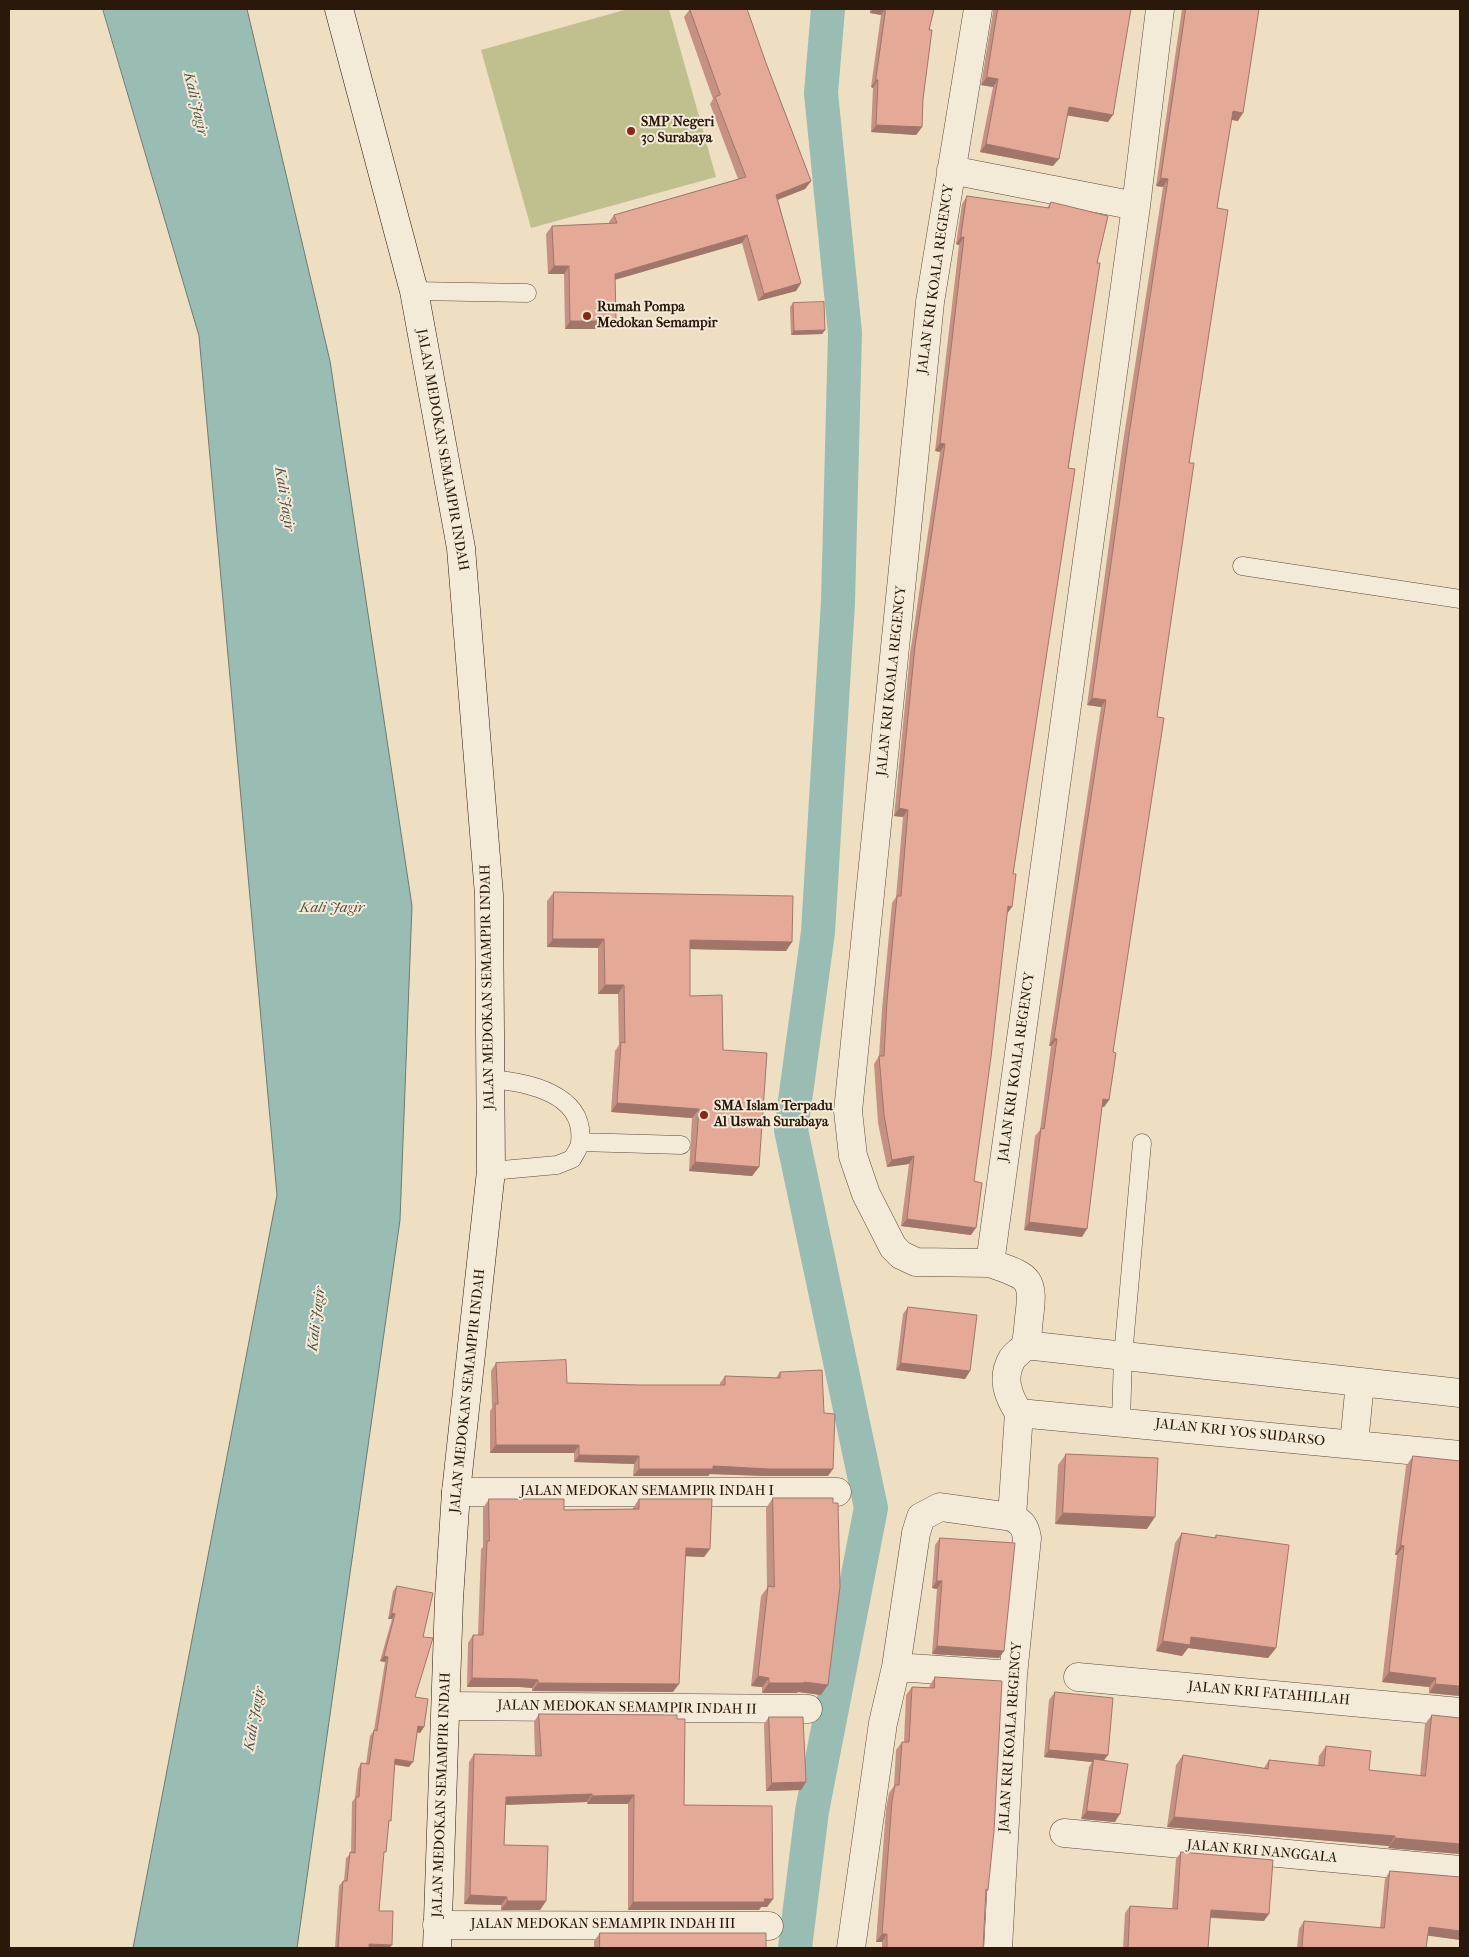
<!DOCTYPE html>
<style>
body{margin:0}
#map{position:relative;width:1469px;height:1957px;overflow:hidden;background:#eedfc3;font-family:"IM FELL French Canon",serif}
canvas{display:block}
.frame{position:absolute;inset:0;border:10px solid #2a180b;pointer-events:none}
</style>
<div id="map">
<canvas width="1469" height="1957"></canvas>
<div class="frame"></div>
</div>
<script>
const ctx = document.querySelector('canvas').getContext('2d');
ctx.lineJoin = 'round';
function paint(path, color) {
  ctx.fillStyle = color;
  ctx.fill(path, 'evenodd');
}
function trace(path, color, width, dash) {
  ctx.strokeStyle = color;
  ctx.lineWidth = width;
  ctx.lineCap = dash ? 'butt' : 'round';
  ctx.setLineDash(dash || []);
  ctx.stroke(path);
}
function label(font, color, halo, rows, align = 'center') {
  ctx.font = font + ' "IM FELL French Canon",serif';
  ctx.lineWidth = 4;
  ctx.setLineDash([]);
  ctx.textBaseline = 'middle';
  ctx.strokeStyle = halo;
  ctx.fillStyle = color;
  for (const [text, x, y, turn = 0] of rows) {
    ctx.save();
    ctx.translate(x, y);
    ctx.rotate((+turn || 0) * Math.PI / 180);
    ctx.textAlign = isNaN(turn) ? turn : align;
    if (halo) ctx.strokeText(text, 0, 0);
    ctx.fillText(text, 0, 0);
    ctx.restore();
  }
}
paint(new Path2D(`
 M 628,9 L 669,9 L 716,177 L 531,228 L 481,50 Z`), '#c0c08f');
const water = new Path2D(`
 M 103,9 L 247,9 L 330,361 L 412,906 L 400,1220 L 297,1948 L 133,1948 L 277,1195 L 199,336 Z`);
paint(water, '#99bdb2');
trace(water, '#6d7b6f', 1);
trace(new Path2D(`
 M 795,1948 L 812,1811 L 871,1508 L 791,1130 L 818,932 L 838,602 L 845,333 L 821,93 L 828,9`), '#99bdb2', 34);
const lane = new Path2D(`
 M 414,291 L 527,293
 M 1242,566 L 1460,599
 M 490,1079 C 526,1082 586,1093 580,1142 C 580,1147 575,1154 572,1159 L 557,1165 L 491,1171
 M 580,1142 L 681,1145
 M 1121,1421 L 1123,1356 L 1142,1143`);
const street = new Path2D(`
 M 978,9 L 930,302 L 848,1111 L 853,1156 L 866,1194 L 893,1247 L 901,1255 L 916,1262 L 990,1263
 M 951,170 L 1136,206
 M 1025,1345 L 1460,1393
 M 1019,1413 L 1460,1455
 M 1354,1444 L 1360,1382
 M 456,1492 L 837,1492
 M 1012,1517 L 1019,1413 C 1008,1396 1001,1378 1012,1359 C 1015,1354 1023,1350 1025,1345 C 1028,1338 1028,1326 1029,1318 C 1035,1275 1027,1277 990,1263 L 1136,206 L 1160,9
 M 896,1667 L 1013,1675
 M 1078,1677 L 1460,1712
 M 446,1706 L 808,1709
 M 1064,1833 L 1460,1870
 M 437,1925 L 769,1926
 M 851,1948 L 883,1723 L 896,1667 L 916,1533 L 921,1517 L 940,1507 L 1012,1517 C 1022,1523 1025,1526 1027,1538 L 1013,1675 L 998,1948`);
const secondary = new Path2D(`
 M 339,9 L 414,291 L 461,548 L 489,895 L 491,1171 L 456,1492 L 449,1599 L 437,1948`);
trace(lane, '#5b4a39', 19);
trace(street, '#5b4a39', 29);
trace(secondary, '#2a180b', 29);
trace(lane, '#f4ead8', 18);
trace(street, '#f4ead8', 28);
trace(secondary, '#f4ead8', 28);
paint(new Path2D(`
 M 690,9 L 766,63 L 811,181 L 805,189 L 778,200 L 801,283 L 796,291 L 758,301 L 742,243 L 615,280 L 611,329 L 565,329 L 564,274 L 548,274 L 546,234 L 552,226 L 609,224 L 609,222 L 614,215 L 738,179 L 710,104 L 713,99 L 684,17 Z
 M 870,9 L 934,9 L 929,30 L 923,99 L 922,127 L 916,135 L 871,132 L 873,88 L 871,87 L 881,15 L 870,13 Z
 M 993,9 L 1131,9 L 1108,122 L 1068,115 L 1053,166 L 980,152 L 993,87 L 981,85 L 993,12 Z
 M 1182,9 L 1259,9 L 1238,121 L 1231,120 L 1217,208 L 1189,463 L 1157,717 L 1113,1052 L 1109,1100 L 1104,1107 L 1102,1107 L 1082,1237 L 1024,1230 L 1035,1136 L 1040,1130 L 1051,1046 L 1049,1046 L 1101,707 L 1087,705 L 1123,442 L 1163,187 L 1156,186 Z
 M 967,196 L 1047,208 L 1051,202 L 1097,263 L 1007,914 L 974,1181 L 971,1235 L 901,1226 L 909,1164 L 887,1167 L 878,1123 L 874,1064 L 879,1056 L 882,1009 L 892,903 L 896,897 L 903,817 L 894,816 L 910,654 L 940,452 L 935,451 L 959,245 L 956,244 L 962,204 Z
 M 793,303 L 825,330 L 822,334 L 791,335 L 790,307 Z
 M 554,892 L 792,942 L 786,951 L 690,949 L 690,996 L 723,1050 L 759,1167 L 752,1176 L 689,1171 L 692,1118 L 611,1112 L 615,1051 L 619,1045 L 618,994 L 598,994 L 598,948 L 547,947 L 547,901 Z
 M 908,1307 L 970,1371 L 965,1379 L 896,1370 L 903,1314 Z
 M 496,1363 L 567,1383 L 639,1385 L 720,1385 L 720,1383 L 725,1376 L 776,1378 L 780,1372 L 828,1476 L 765,1476 L 710,1474 L 708,1476 L 633,1476 L 634,1464 L 574,1462 L 574,1453 L 490,1453 L 490,1411 L 492,1408 L 491,1371 Z
 M 1066,1454 L 1147,1529 L 1055,1524 L 1058,1465 Z
 M 1413,1456 L 1460,1696 L 1429,1693 L 1429,1687 L 1382,1682 L 1397,1555 L 1395,1555 L 1406,1466 Z
 M 773,1498 L 821,1695 L 798,1692 L 797,1693 L 762,1693 L 762,1687 L 751,1686 L 761,1596 L 767,1588 L 766,1508 Z
 M 489,1499 L 564,1510 L 633,1509 L 633,1508 L 639,1499 L 710,1549 L 704,1557 L 686,1556 L 673,1692 L 532,1691 L 532,1688 L 520,1687 L 467,1687 L 468,1643 L 473,1635 L 478,1635 L 481,1549 L 483,1547 L 483,1508 Z
 M 1182,1533 L 1214,1538 L 1216,1535 L 1276,1648 L 1268,1658 L 1188,1648 L 1182,1656 L 1156,1651 L 1175,1543 Z
 M 940,1538 L 1004,1651 L 999,1658 L 932,1654 L 937,1589 L 932,1588 L 935,1545 Z
 M 397,1586 L 423,1637 L 415,1697 L 424,1727 L 420,1733 L 417,1732 L 409,1767 L 395,1765 L 389,1823 L 383,1856 L 379,1911 L 389,1948 L 335,1948 L 339,1886 L 343,1881 L 344,1881 L 346,1858 L 351,1853 L 352,1802 L 355,1798 L 358,1769 L 361,1763 L 366,1764 L 370,1736 L 374,1730 L 385,1662 L 380,1661 L 392,1619 L 388,1619 L 393,1591 Z
 M 935,1677 L 988,1890 L 986,1893 L 983,1948 L 882,1948 L 882,1942 L 876,1942 L 886,1809 L 889,1793 L 894,1786 L 896,1750 L 902,1742 L 904,1742 L 906,1695 L 912,1687 L 929,1688 L 930,1685 Z
 M 1055,1692 L 1104,1761 L 1115,1822 L 1081,1819 L 1089,1767 L 1092,1762 L 1044,1757 L 1049,1700 Z
 M 539,1714 L 677,1719 L 684,1805 L 773,1899 L 767,1907 L 761,1907 L 759,1910 L 628,1910 L 628,1804 L 587,1804 L 587,1802 L 506,1805 L 504,1845 L 546,1901 L 540,1910 L 501,1910 L 501,1905 L 464,1904 L 469,1762 L 474,1754 L 535,1756 L 534,1722 Z
 M 1432,1715 L 1460,1854 L 1388,1848 L 1389,1846 L 1167,1827 L 1176,1765 L 1183,1755 L 1264,1768 L 1269,1760 L 1318,1766 L 1319,1756 L 1326,1746 L 1369,1770 L 1420,1776 L 1425,1724 Z
 M 769,1717 L 806,1782 L 801,1790 L 766,1791 L 764,1724 Z
 M 1181,1852 L 1264,1921 L 1210,1918 L 1208,1948 L 1123,1948 L 1125,1913 L 1130,1906 L 1172,1909 L 1176,1859 Z
 M 1390,1871 L 1460,1877 L 1460,1940 L 1428,1935 L 1426,1948 L 1297,1948 L 1299,1929 L 1304,1921 L 1380,1928 L 1385,1879 Z
 M 600,1933 L 766,1948 L 594,1948 L 594,1941 Z`), '#c59183');
paint(new Path2D(`
 M 873,9 L 885,9 L 881,15 L 870,13 Z
 M 987,77 L 998,79 L 993,87 L 981,85 Z
 M 876,80 L 878,80 L 873,88 L 871,87 Z
 M 1069,107 L 1113,115 L 1108,122 L 1064,115 Z
 M 1233,111 L 1243,113 L 1238,121 L 1227,119 Z
 M 876,125 L 922,127 L 916,135 L 871,132 Z
 M 986,144 L 1059,159 L 1053,166 L 980,152 Z
 M 1161,178 L 1168,179 L 1163,187 L 1156,186 Z
 M 811,181 L 805,189 L 771,202 L 776,195 Z
 M 747,235 L 742,243 L 610,281 L 615,274 Z
 M 961,237 L 964,237 L 959,245 L 956,244 Z
 M 554,266 L 569,266 L 564,274 L 548,274 Z
 M 801,283 L 796,291 L 758,301 L 764,294 Z
 M 570,321 L 616,321 L 611,329 L 565,329 Z
 M 825,330 L 822,334 L 791,335 L 794,331 Z
 M 940,443 L 945,444 L 940,452 L 935,451 Z
 M 1092,698 L 1106,700 L 1101,707 L 1087,705 Z
 M 899,808 L 908,810 L 903,817 L 894,816 Z
 M 1008,906 L 1012,907 L 1007,914 Z
 M 553,939 L 604,939 L 598,948 L 547,947 Z
 M 690,940 L 792,942 L 786,951 L 684,949 Z
 M 605,985 L 624,985 L 618,994 L 598,994 Z
 M 1054,1038 L 1057,1039 L 1051,1046 L 1049,1046 Z
 M 1103,1099 L 1109,1100 L 1104,1107 L 1098,1106 Z
 M 617,1103 L 699,1109 L 692,1118 L 611,1112 Z
 M 914,1156 L 909,1164 L 887,1167 L 892,1160 Z
 M 695,1162 L 759,1167 L 752,1176 L 689,1171 Z
 M 907,1219 L 976,1228 L 971,1235 L 901,1226 Z
 M 1029,1222 L 1087,1229 L 1082,1237 L 1024,1230 Z
 M 901,1363 L 970,1371 L 965,1379 L 896,1370 Z
 M 496,1445 L 579,1445 L 574,1453 L 490,1453 Z
 M 579,1455 L 639,1456 L 634,1464 L 574,1462 Z
 M 713,1466 L 833,1469 L 828,1476 L 765,1476 L 710,1474 L 708,1476 L 633,1476 L 639,1469 Z
 M 1063,1513 L 1155,1517 L 1147,1529 L 1055,1524 Z
 M 1401,1545 L 1404,1546 L 1397,1555 L 1395,1555 Z
 M 686,1548 L 710,1549 L 704,1557 L 680,1556 Z
 M 937,1581 L 942,1581 L 937,1589 L 932,1588 Z
 M 392,1613 L 395,1614 L 392,1619 L 388,1619 Z
 M 1191,1637 L 1276,1648 L 1268,1658 L 1188,1648 L 1182,1656 L 1156,1651 L 1163,1641 Z
 M 937,1646 L 1004,1651 L 999,1658 L 932,1654 Z
 M 384,1656 L 388,1657 L 385,1662 L 380,1661 Z
 M 1389,1672 L 1436,1678 L 1429,1687 L 1382,1682 Z
 M 758,1676 L 769,1678 L 762,1687 L 751,1686 Z
 M 472,1678 L 526,1679 L 538,1680 L 532,1688 L 520,1687 L 467,1687 Z
 M 804,1682 L 828,1685 L 821,1695 L 798,1692 L 797,1693 L 762,1693 L 769,1683 Z
 M 538,1683 L 679,1684 L 673,1692 L 532,1691 Z
 M 1435,1684 L 1460,1686 L 1460,1696 L 1429,1693 Z
 M 418,1726 L 424,1727 L 420,1733 L 415,1732 Z
 M 1049,1750 L 1108,1755 L 1102,1763 L 1094,1759 L 1092,1762 L 1044,1757 Z
 M 395,1759 L 413,1762 L 409,1767 L 392,1764 Z
 M 806,1782 L 801,1790 L 766,1791 L 772,1783 Z
 M 592,1794 L 587,1802 L 500,1805 L 506,1797 Z
 M 634,1795 L 628,1804 L 587,1804 L 592,1796 Z
 M 1087,1811 L 1120,1814 L 1115,1822 L 1081,1819 Z
 M 1174,1817 L 1395,1836 L 1389,1846 L 1167,1827 Z
 M 1395,1838 L 1460,1844 L 1460,1854 L 1388,1848 Z
 M 470,1895 L 507,1897 L 501,1905 L 464,1904 Z
 M 773,1899 L 767,1907 L 761,1907 L 759,1910 L 628,1910 L 633,1902 Z
 M 507,1901 L 546,1901 L 540,1910 L 501,1910 Z
 M 1211,1910 L 1269,1914 L 1264,1921 L 1206,1917 Z
 M 1429,1927 L 1460,1931 L 1460,1940 L 1423,1935 Z
 M 882,1934 L 887,1934 L 882,1942 L 876,1942 Z
 M 369,1944 L 392,1945 L 389,1948 L 366,1948 Z`), '#a0766a');
const building = new Path2D(`
 M 690,9 L 747,9 L 766,63 L 811,181 L 776,195 L 801,283 L 764,294 L 747,235 L 615,274 L 616,321 L 570,321 L 569,266 L 554,266 L 552,226 L 617,223 L 614,215 L 746,177 L 715,97 L 720,95 Z
 M 886,9 L 934,9 L 929,30 L 932,30 L 923,99 L 922,127 L 876,125 L 878,80 L 876,80 Z
 M 998,9 L 1131,9 L 1113,115 L 1069,107 L 1059,159 L 986,144 L 998,79 L 987,77 Z
 M 1186,9 L 1259,9 L 1243,113 L 1233,111 L 1217,208 L 1228,210 L 1189,463 L 1194,463 L 1157,717 L 1164,718 L 1113,1052 L 1116,1053 L 1109,1100 L 1103,1099 L 1087,1229 L 1029,1222 L 1041,1128 L 1044,1129 L 1057,1039 L 1054,1038 L 1106,700 L 1092,698 L 1129,435 L 1168,179 L 1161,178 Z
 M 967,196 L 1049,208 L 1051,202 L 1108,216 L 1097,263 L 1100,263 L 1068,468 L 1075,469 L 1013,874 L 1016,874 L 1012,907 L 1008,906 L 991,1057 L 974,1181 L 982,1183 L 976,1228 L 907,1219 L 914,1156 L 892,1160 L 884,1115 L 879,1056 L 884,1056 L 887,1001 L 897,896 L 901,896 L 908,810 L 899,808 L 915,646 L 945,444 L 940,443 L 964,237 L 961,237 Z
 M 824,302 L 825,330 L 794,331 L 793,303 Z
 M 554,892 L 793,896 L 792,942 L 690,940 L 690,996 L 722,995 L 723,1050 L 767,1053 L 759,1167 L 695,1162 L 699,1109 L 617,1103 L 621,1042 L 625,1043 L 624,985 L 605,985 L 604,939 L 553,939 Z
 M 908,1307 L 977,1315 L 970,1371 L 901,1363 Z
 M 566,1360 L 567,1383 L 639,1385 L 725,1385 L 725,1376 L 780,1378 L 780,1372 L 822,1370 L 824,1413 L 835,1414 L 833,1469 L 770,1469 L 713,1466 L 713,1469 L 639,1469 L 639,1456 L 579,1455 L 579,1445 L 496,1445 L 495,1404 L 498,1404 L 496,1363 Z
 M 1066,1454 L 1158,1458 L 1155,1517 L 1063,1513 Z
 M 1413,1456 L 1460,1461 L 1460,1686 L 1435,1684 L 1436,1678 L 1389,1672 L 1404,1546 L 1401,1545 Z
 M 773,1498 L 833,1498 L 833,1503 L 838,1503 L 840,1587 L 828,1685 L 804,1682 L 804,1683 L 769,1683 L 769,1678 L 758,1676 L 768,1586 L 774,1587 Z
 M 489,1499 L 564,1499 L 564,1510 L 639,1509 L 639,1499 L 712,1499 L 710,1549 L 686,1548 L 679,1684 L 538,1683 L 538,1680 L 526,1679 L 472,1678 L 473,1635 L 483,1635 L 487,1541 L 489,1541 Z
 M 1182,1533 L 1216,1538 L 1216,1535 L 1289,1545 L 1276,1648 L 1191,1637 L 1190,1645 L 1163,1641 Z
 M 940,1538 L 1015,1543 L 1004,1651 L 937,1646 L 942,1581 L 937,1581 Z
 M 397,1586 L 433,1593 L 423,1637 L 433,1638 L 415,1697 L 428,1699 L 424,1727 L 418,1726 L 413,1762 L 395,1759 L 391,1821 L 389,1820 L 386,1852 L 384,1852 L 379,1911 L 393,1911 L 392,1945 L 369,1944 L 369,1948 L 338,1948 L 343,1881 L 347,1881 L 350,1852 L 355,1853 L 356,1797 L 359,1797 L 361,1763 L 369,1764 L 374,1730 L 377,1731 L 388,1657 L 384,1656 L 395,1614 L 392,1613 Z
 M 935,1677 L 1002,1681 L 994,1831 L 988,1890 L 986,1889 L 983,1948 L 887,1948 L 887,1934 L 882,1934 L 892,1801 L 895,1785 L 899,1785 L 902,1742 L 909,1742 L 912,1687 L 934,1688 Z
 M 1055,1692 L 1113,1698 L 1108,1755 L 1049,1750 Z
 M 539,1714 L 677,1715 L 677,1719 L 685,1719 L 684,1805 L 772,1806 L 773,1899 L 764,1899 L 765,1902 L 633,1902 L 634,1795 L 592,1796 L 592,1794 L 506,1797 L 504,1845 L 548,1846 L 546,1901 L 507,1901 L 507,1897 L 470,1895 L 474,1754 L 541,1756 Z
 M 1432,1715 L 1460,1718 L 1460,1844 L 1395,1838 L 1395,1836 L 1174,1817 L 1183,1755 L 1268,1769 L 1269,1760 L 1324,1766 L 1326,1746 L 1371,1751 L 1369,1770 L 1425,1776 Z
 M 769,1717 L 803,1717 L 806,1782 L 772,1783 Z
 M 1094,1759 L 1128,1764 L 1120,1814 L 1087,1811 Z
 M 1181,1852 L 1273,1860 L 1269,1914 L 1211,1910 L 1208,1948 L 1128,1948 L 1130,1906 L 1177,1909 Z
 M 1390,1871 L 1460,1877 L 1460,1931 L 1429,1927 L 1426,1948 L 1302,1948 L 1304,1921 L 1384,1928 Z
 M 600,1933 L 766,1933 L 766,1948 L 600,1948 Z`);
paint(building, '#e5a998');
trace(building, '#a0766a', 1);
for (const [x, y, r, color] of [
 [631,131,5,"#8f2418"],
 [587,316,5,"#8f2418"],
 [704,1115,5,"#8f2418"]
]) {
  const dot = new Path2D();
  dot.arc(x, y, r, 0, 2 * Math.PI);
  ctx.fillStyle = color;
  ctx.fill(dot);
  trace(dot, '#f4ead8', 2);
}
label('bold 14px', '#2a180b', '#f4ead8', [
 ["SMP Negeri",641,123],
 ["30 Surabaya",641,139],
 ["Rumah Pompa",597,308],
 ["Medokan Semampir",597,324],
 ["SMA Islam Terpadu",714,1107],
 ["Al Uswah Surabaya",714,1123]
], 'left');
label('14px', '#2a180b', '#f4ead8', [
 ["JALAN KRI KOALA REGENCY",936,279,-82],
 ["JALAN MEDOKAN SEMAMPIR INDAH",442,450,80],
 ["JALAN KRI KOALA REGENCY",892,681,-84],
 ["JALAN MEDOKAN SEMAMPIR INDAH",488,987,-91],
 ["JALAN KRI KOALA REGENCY",1017,1067,-82],
 ["JALAN MEDOKAN SEMAMPIR INDAH",468,1391,-84],
 ["JALAN KRI YOS SUDARSO",1240,1433,6],
 ["JALAN MEDOKAN SEMAMPIR INDAH I",647,1492],
 ["JALAN KRI FATAHILLAH",1269,1694,5],
 ["JALAN MEDOKAN SEMAMPIR INDAH II",627,1708,1],
 ["JALAN KRI KOALA REGENCY",1011,1737,-86],
 ["JALAN MEDOKAN SEMAMPIR INDAH",442,1795,-88],
 ["JALAN KRI NANGGALA",1262,1852,5],
 ["JALAN MEDOKAN SEMAMPIR INDAH III",603,1925]
]);
label('italic 15px', '#515245', '#f4ead8', [
 ["Kali Jagir",195,104,77],
 ["Kali Jagir",284,499,81],
 ["Kali Jagir",332,908],
 ["Kali Jagir",317,1319,-83],
 ["Kali Jagir",255,1719,-80]
]);
</script>
